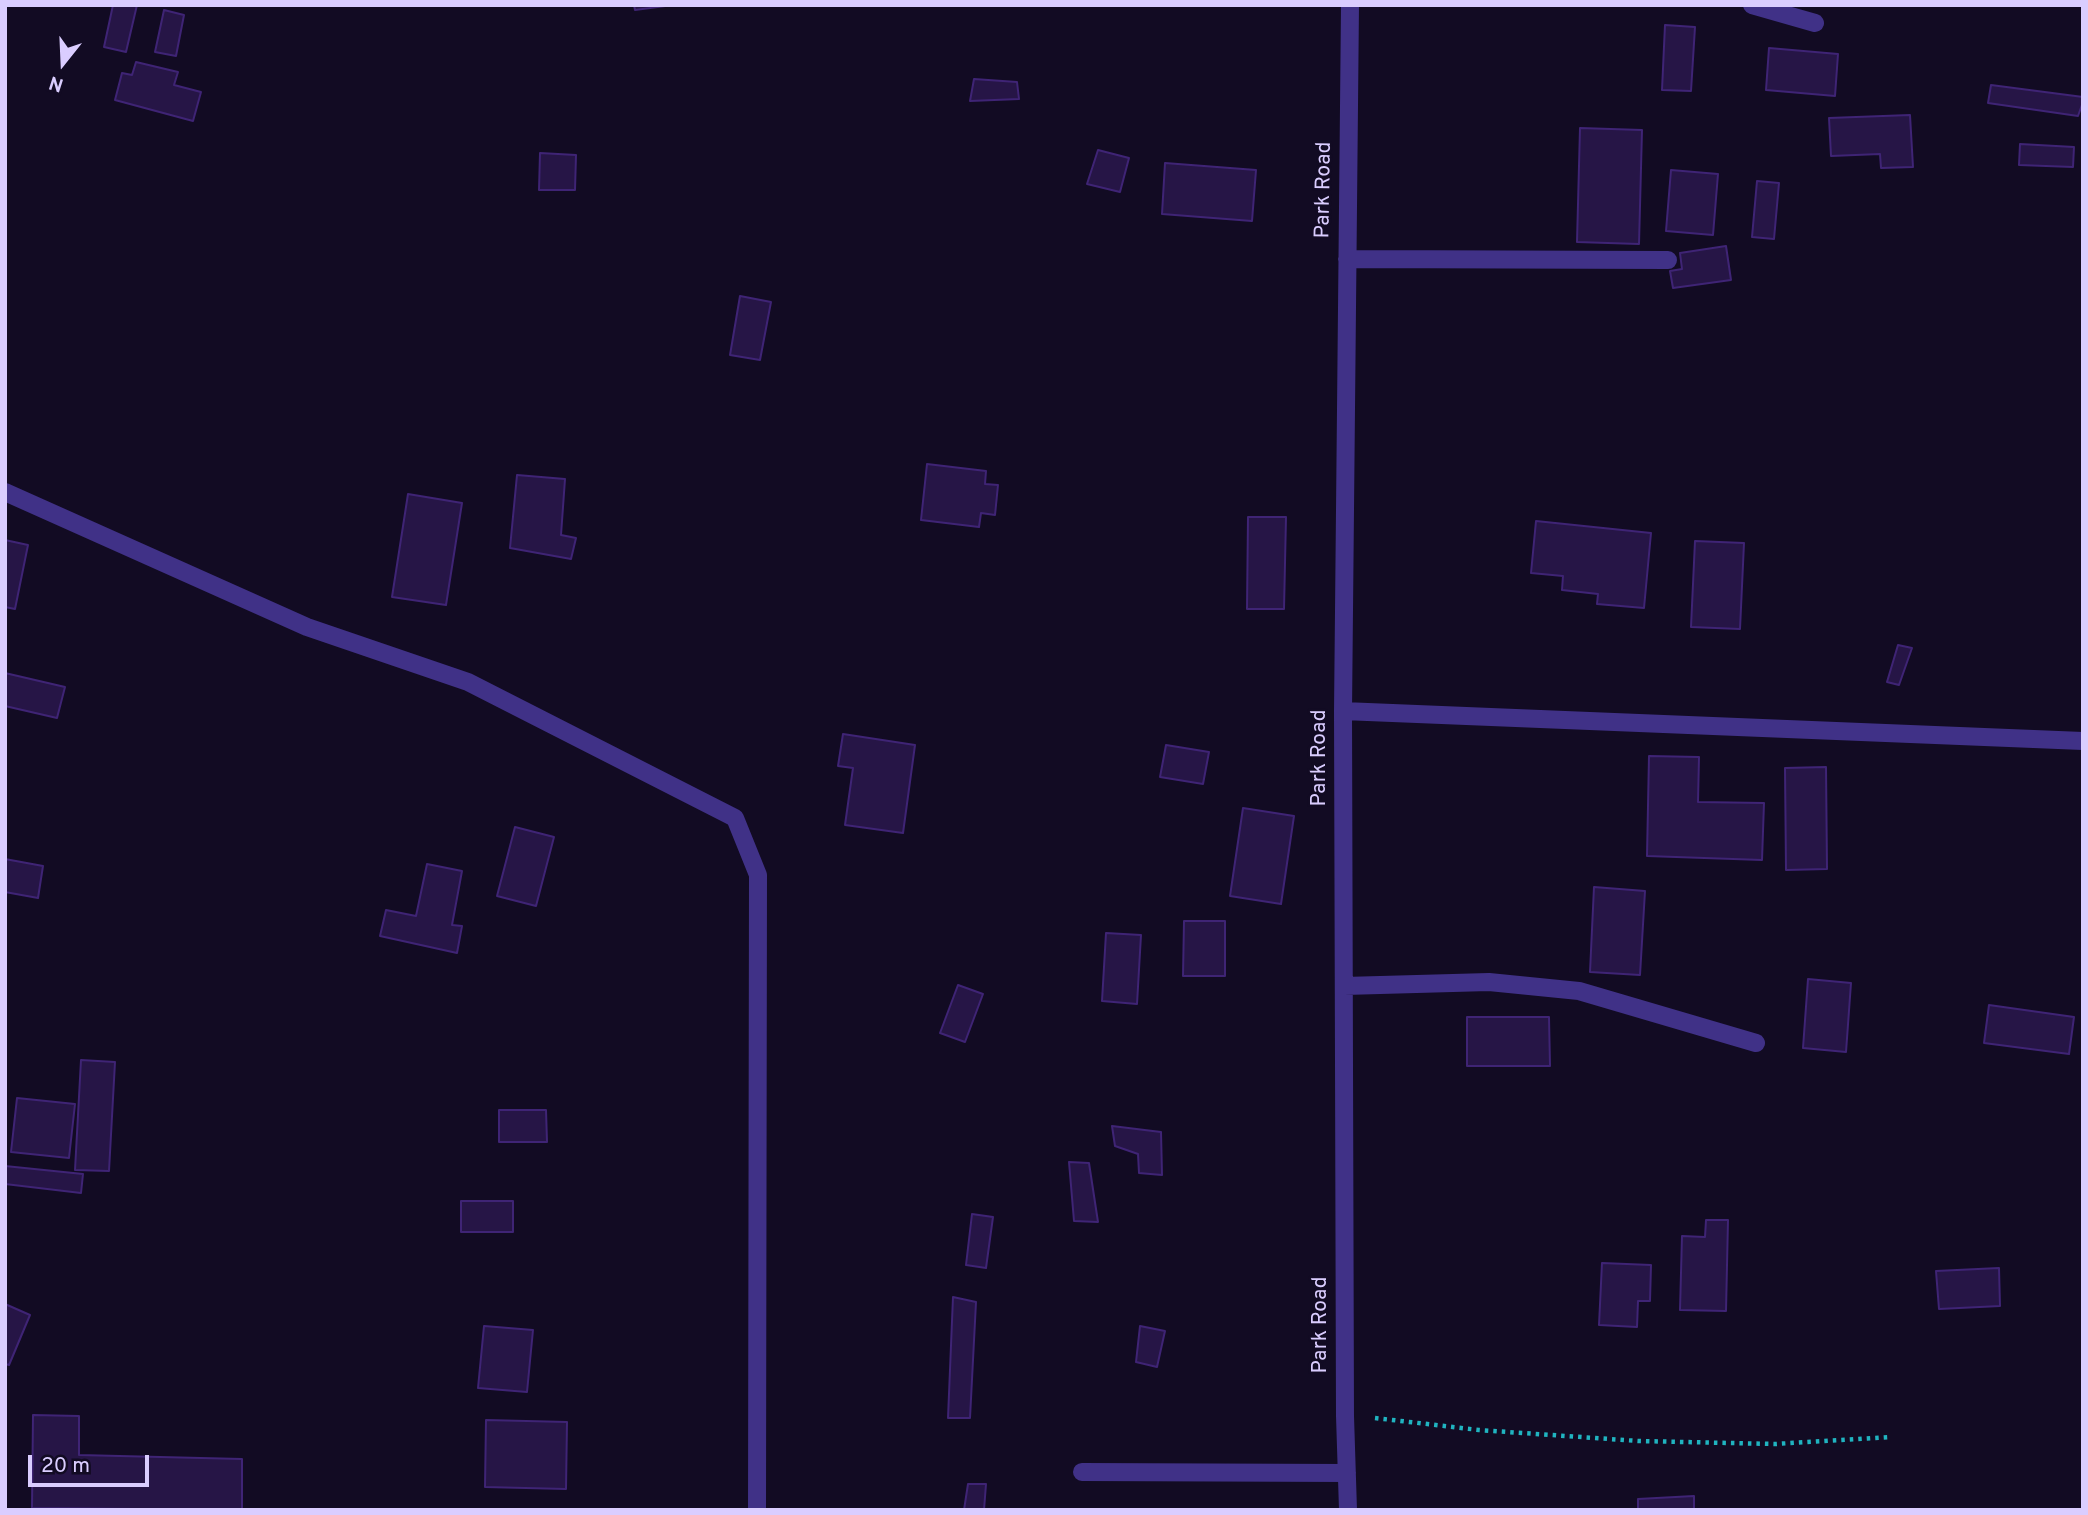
<!DOCTYPE html>
<style>
body{margin:0}
#map{position:relative;width:2088px;height:1515px;overflow:hidden;background:#120b23;font-family:Overpass,sans-serif}
canvas{display:block}
.frame{position:absolute;inset:0;border:7px solid #dacdff;pointer-events:none}
.north{position:absolute;left:28px;top:28px;width:70px;height:70px;-webkit-text-stroke:5px #120b23;paint-order:stroke;rotate:198deg;font-size:19px;font-weight:700;line-height:28px;text-align:center;color:#dacdff}
.north::after{content:'';display:block;margin:auto;width:24px;height:32px;background:#dacdff;clip-path:polygon(50% 0,100% 100%,50% 72%,0 100%)}
.scale{position:absolute;left:28px;top:1455px;width:121px;height:32px;box-sizing:border-box;border:4px solid #dacdff;border-top:0;padding-left:9px;font-size:21px;line-height:24px;white-space:nowrap;color:#dacdff;-webkit-text-stroke:5px #120b23;paint-order:stroke}
</style>
<div id="map">
<canvas width="2088" height="1515"></canvas>
<div class="frame"></div>
<div class="north">N</div>
<div class="scale">20 m</div>
</div>
<script>
const ctx = document.querySelector('canvas').getContext('2d');
ctx.lineJoin = 'round';
function paint(path, color) {
  ctx.fillStyle = color;
  ctx.fill(path, 'evenodd');
}
function trace(path, color, width, dash) {
  ctx.strokeStyle = color;
  ctx.lineWidth = width;
  ctx.lineCap = dash ? 'butt' : 'round';
  ctx.setLineDash(dash || []);
  ctx.stroke(path);
}
function label(font, color, halo, rows, align = 'center') {
  ctx.font = font + ' Overpass,sans-serif';
  ctx.lineWidth = 5;
  ctx.setLineDash([]);
  ctx.textBaseline = 'middle';
  ctx.strokeStyle = halo;
  ctx.fillStyle = color;
  for (const [text, x, y, turn = 0] of rows) {
    ctx.save();
    ctx.translate(x, y);
    ctx.rotate((+turn || 0) * Math.PI / 180);
    ctx.textAlign = isNaN(turn) ? turn : align;
    if (halo) ctx.strokeText(text, 0, 0);
    ctx.fillText(text, 0, 0);
    ctx.restore();
  }
}
const building = new Path2D(`
 M 113,5 L 137,5 L 126,52 L 104,47 Z
 M 634,5 L 673,5 L 635,10 Z
 M 164,10 L 184,15 L 176,56 L 155,52 Z
 M 1665,25 L 1695,27 L 1691,91 L 1662,90 Z
 M 1769,48 L 1838,54 L 1835,96 L 1766,90 Z
 M 136,62 L 178,72 L 174,85 L 201,92 L 193,121 L 115,100 L 122,73 L 132,75 Z
 M 974,79 L 1017,82 L 1019,99 L 970,101 Z
 M 1991,85 L 2083,97 L 2083,102 L 2078,116 L 1988,103 Z
 M 1910,115 L 1913,167 L 1881,168 L 1880,154 L 1831,156 L 1829,118 Z
 M 1580,128 L 1642,130 L 1639,244 L 1577,242 Z
 M 2020,144 L 2074,147 L 2073,167 L 2019,165 Z
 M 1098,150 L 1129,158 L 1120,192 L 1087,184 Z
 M 540,153 L 576,155 L 575,190 L 539,190 Z
 M 1165,163 L 1256,170 L 1252,221 L 1162,214 Z
 M 1671,170 L 1718,174 L 1713,235 L 1666,231 Z
 M 1757,181 L 1779,183 L 1774,239 L 1752,237 Z
 M 1726,246 L 1731,280 L 1673,288 L 1670,271 L 1682,269 L 1680,253 Z
 M 740,296 L 771,302 L 760,360 L 730,355 Z
 M 927,464 L 986,471 L 985,484 L 998,485 L 995,515 L 981,513 L 979,527 L 921,520 Z
 M 517,475 L 565,479 L 561,535 L 576,538 L 571,559 L 510,548 Z
 M 408,494 L 462,503 L 446,605 L 392,597 Z
 M 1248,517 L 1286,517 L 1284,609 L 1247,609 Z
 M 1536,521 L 1651,533 L 1644,608 L 1597,604 L 1598,594 L 1562,590 L 1563,576 L 1531,573 Z
 M 5,540 L 28,545 L 15,609 L 5,607 Z
 M 1695,541 L 1744,543 L 1740,629 L 1691,627 Z
 M 1898,645 L 1912,648 L 1899,685 L 1887,682 Z
 M 5,673 L 65,687 L 57,718 L 5,706 Z
 M 843,734 L 915,745 L 903,833 L 845,825 L 853,768 L 838,766 Z
 M 1166,745 L 1209,752 L 1203,784 L 1160,777 Z
 M 1649,756 L 1699,757 L 1698,802 L 1764,803 L 1762,860 L 1647,856 Z
 M 1826,767 L 1827,869 L 1786,870 L 1785,768 Z
 M 1243,808 L 1294,816 L 1281,904 L 1230,896 Z
 M 515,827 L 554,837 L 536,906 L 497,896 Z
 M 5,859 L 43,866 L 38,898 L 5,892 Z
 M 427,864 L 462,871 L 452,925 L 462,926 L 457,953 L 380,936 L 386,910 L 416,916 Z
 M 1594,887 L 1645,891 L 1640,975 L 1590,972 Z
 M 1184,921 L 1225,921 L 1225,976 L 1183,976 Z
 M 1106,933 L 1141,935 L 1137,1004 L 1102,1001 Z
 M 1808,979 L 1851,983 L 1846,1052 L 1803,1048 Z
 M 958,985 L 983,994 L 965,1042 L 940,1033 Z
 M 1989,1005 L 2074,1017 L 2069,1054 L 1984,1043 Z
 M 1467,1017 L 1549,1017 L 1550,1066 L 1467,1066 Z
 M 81,1060 L 115,1062 L 109,1171 L 75,1170 Z
 M 17,1098 L 75,1104 L 69,1158 L 11,1152 Z
 M 499,1110 L 546,1110 L 547,1142 L 499,1142 Z
 M 1112,1126 L 1161,1132 L 1162,1175 L 1139,1173 L 1138,1154 L 1115,1146 Z
 M 1069,1162 L 1089,1163 L 1098,1222 L 1074,1221 Z
 M 5,1166 L 83,1174 L 81,1193 L 5,1184 Z
 M 461,1201 L 513,1201 L 513,1232 L 461,1232 Z
 M 972,1214 L 993,1217 L 986,1268 L 966,1265 Z
 M 1706,1220 L 1728,1220 L 1726,1311 L 1680,1310 L 1682,1236 L 1705,1237 Z
 M 1602,1263 L 1651,1265 L 1650,1301 L 1638,1301 L 1637,1327 L 1599,1325 Z
 M 1999,1268 L 2000,1306 L 1939,1309 L 1936,1271 Z
 M 953,1297 L 976,1302 L 970,1418 L 948,1418 Z
 M 5,1304 L 30,1315 L 9,1365 L 5,1364 Z
 M 484,1326 L 533,1330 L 527,1392 L 478,1388 Z
 M 1140,1326 L 1165,1331 L 1157,1367 L 1136,1362 Z
 M 33,1415 L 79,1416 L 79,1455 L 242,1459 L 242,1510 L 32,1508 Z
 M 486,1420 L 567,1422 L 566,1489 L 485,1487 Z
 M 968,1484 L 986,1484 L 984,1510 L 964,1510 Z
 M 1694,1496 L 1694,1510 L 1638,1510 L 1638,1499 Z`);
paint(building, '#261546');
trace(building, '#3f2475', 2);
trace(new Path2D(`
 M 1375,1418 L 1479,1430 L 1638,1441 L 1775,1444 L 1891,1437`), '#20b4c0', 4.5, [3.5, 5]);
trace(new Path2D(`
 M 1752,5 L 1815,23
 M 1347,259 L 1668,260
 M 5,492 L 307,627 L 468,682 L 735,818 L 758,875 L 757,1510
 M 1343,711 L 2083,741
 M 1344,986 L 1489,982 L 1579,991 L 1756,1043
 M 1082,1472 L 1347,1473
 M 1348,1510 L 1345,1416 L 1343,711 L 1350,5`), '#403187', 18);
label('21px', '#dacdff', '#120b23', [
 ["Park Road",1325,190,-89],
 ["Park Road",1321,758,-90],
 ["Park Road",1322,1325,-90]
]);
</script>
